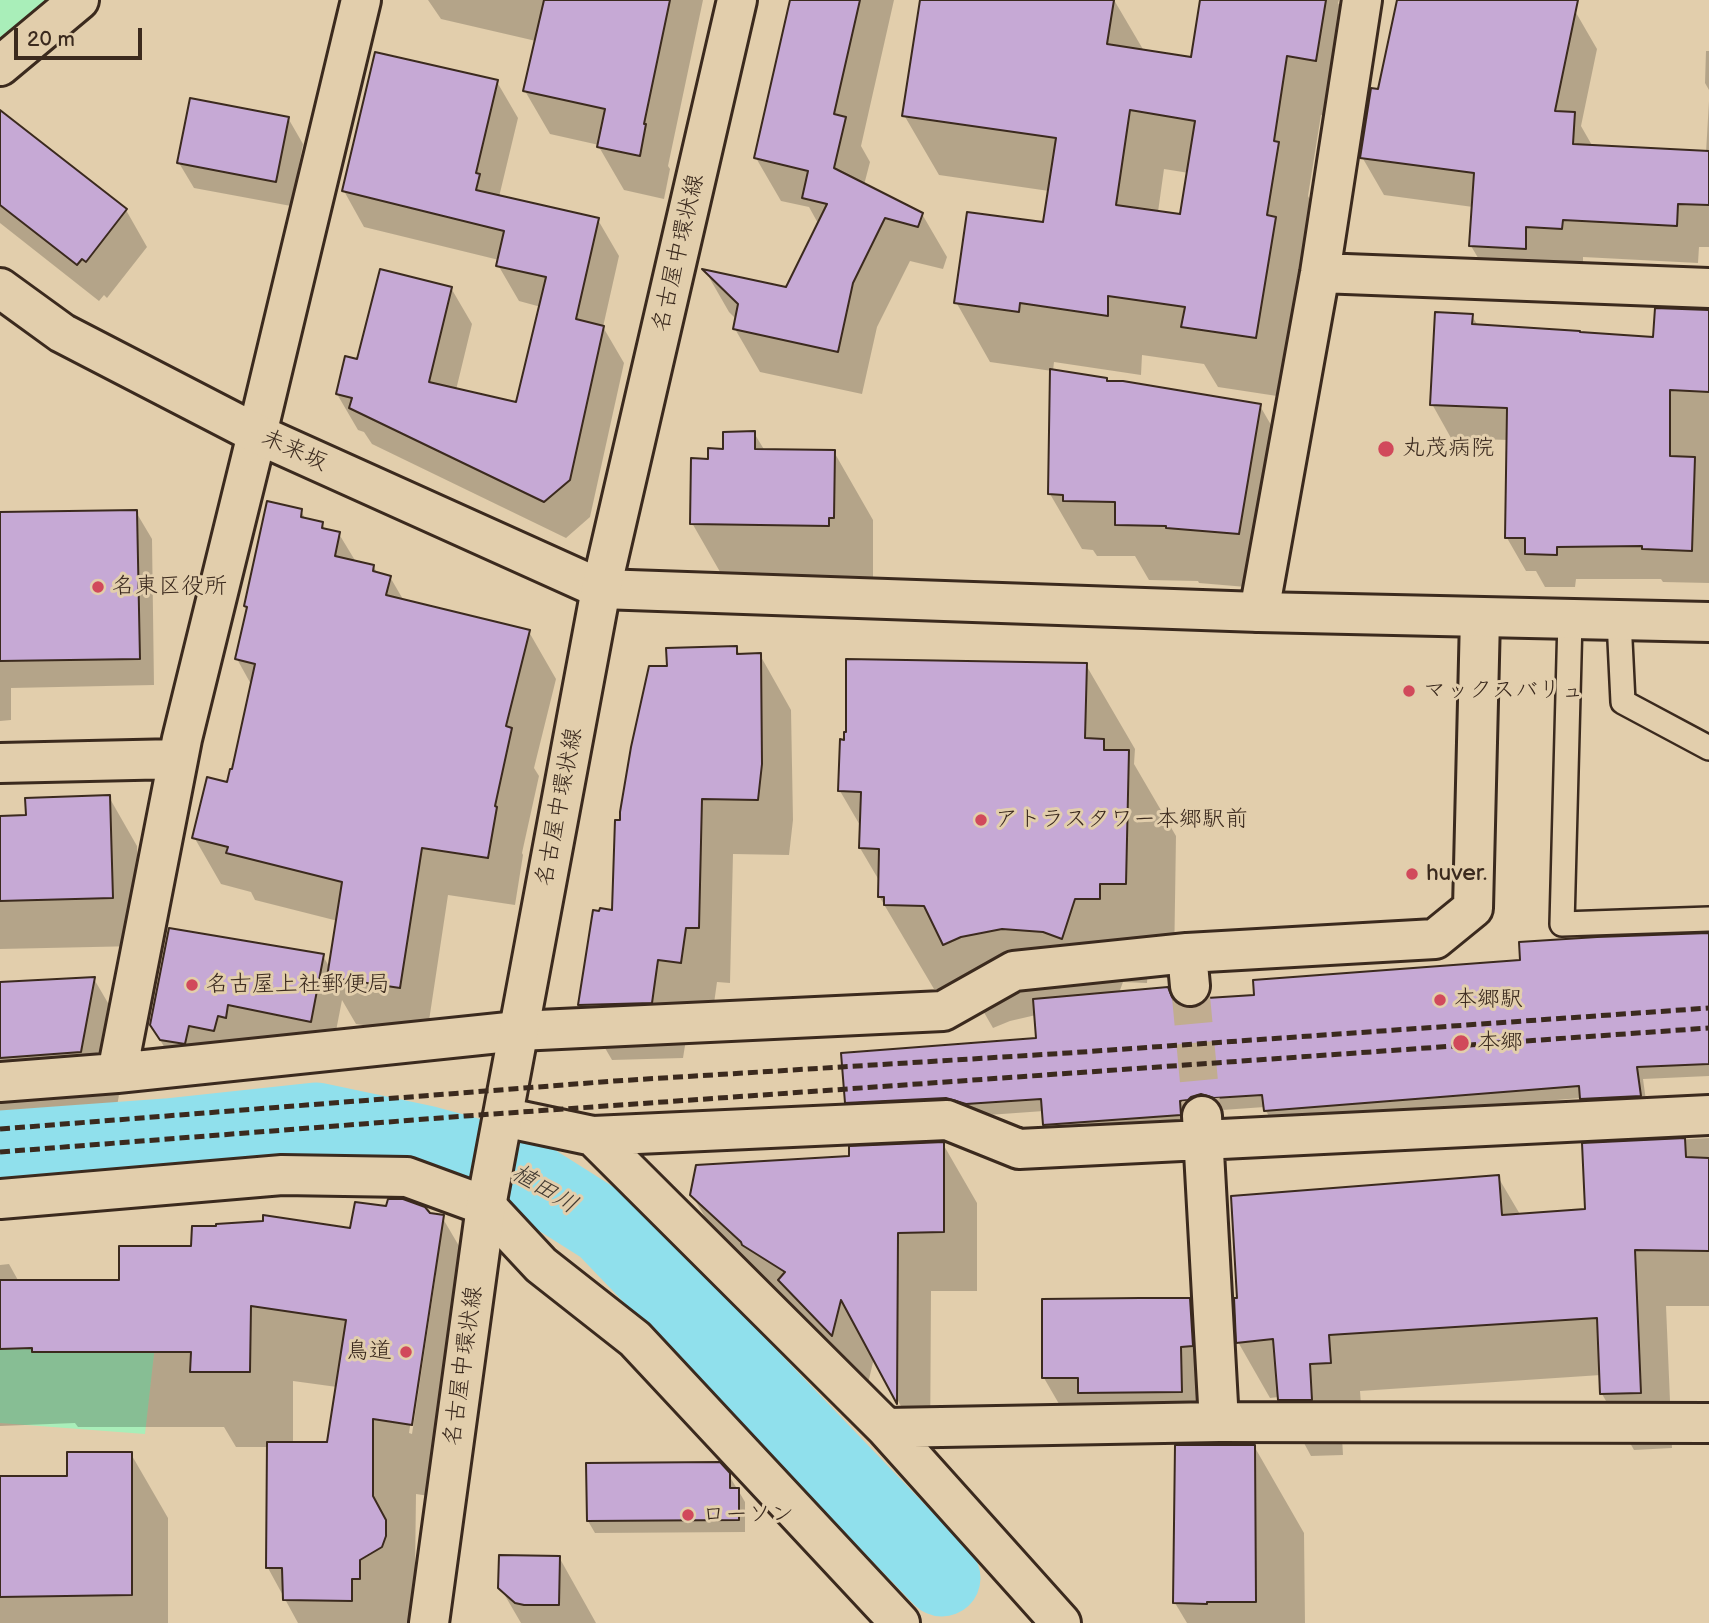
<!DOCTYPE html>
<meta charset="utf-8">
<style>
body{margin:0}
#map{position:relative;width:1709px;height:1623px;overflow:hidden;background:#e2ceac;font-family:"Balsamiq Sans",sans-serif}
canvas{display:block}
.scale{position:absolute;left:14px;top:28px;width:128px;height:32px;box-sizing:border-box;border:4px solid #3b2a1e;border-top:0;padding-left:9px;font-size:21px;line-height:24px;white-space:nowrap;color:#3b2a1e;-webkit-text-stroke:5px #e2ceac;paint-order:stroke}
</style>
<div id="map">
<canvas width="1709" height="1623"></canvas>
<div class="scale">20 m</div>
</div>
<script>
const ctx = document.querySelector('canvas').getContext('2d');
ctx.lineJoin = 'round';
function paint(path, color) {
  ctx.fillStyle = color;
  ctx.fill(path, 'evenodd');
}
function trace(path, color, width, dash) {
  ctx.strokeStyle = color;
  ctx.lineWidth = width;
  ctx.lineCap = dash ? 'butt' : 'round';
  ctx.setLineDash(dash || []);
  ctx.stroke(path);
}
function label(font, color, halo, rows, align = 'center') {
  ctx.font = font + ' "Balsamiq Sans","Klee One",sans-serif';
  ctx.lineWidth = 6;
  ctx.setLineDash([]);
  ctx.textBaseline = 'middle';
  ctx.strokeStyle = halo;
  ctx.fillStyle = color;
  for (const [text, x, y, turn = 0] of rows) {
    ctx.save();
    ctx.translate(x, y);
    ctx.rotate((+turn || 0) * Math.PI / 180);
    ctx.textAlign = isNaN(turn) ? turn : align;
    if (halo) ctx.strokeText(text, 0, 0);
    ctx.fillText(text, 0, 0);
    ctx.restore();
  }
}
paint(new Path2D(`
 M 0,0 L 59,0 L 0,48 Z
 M 0,1341 L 155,1345 L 145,1434 L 0,1423 Z`), '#a9eeb9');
paint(new Path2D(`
 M 428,0 L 703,0 L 668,166 L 670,169 L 664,199 L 624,190 L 599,147 L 599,145 L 550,134 L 525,91 L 536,41 L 441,19 Z
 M 792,0 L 894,0 L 861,146 L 870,162 L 864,185 L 922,214 L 947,257 L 943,269 L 910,261 L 877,327 L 862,394 L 760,372 L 735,329 L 737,320 L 729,312 L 706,272 L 787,289 L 819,225 L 809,207 L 781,201 L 756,158 Z
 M 955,0 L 1114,0 L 1144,51 L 1192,59 L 1202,0 L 1339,0 L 1338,3 L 1344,13 L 1350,121 L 1321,115 L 1308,196 L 1312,204 L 1290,398 L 1218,387 L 1204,364 L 1142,355 L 1141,375 L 1054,362 L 1053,371 L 1107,383 L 1260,406 L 1292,461 L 1270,589 L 1199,583 L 1198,581 L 1149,580 L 1135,556 L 1097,556 L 1093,550 L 1082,549 L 1050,494 L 1052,371 L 990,362 L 956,302 L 1044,224 L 1049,191 L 939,175 L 904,115 ZM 1164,169 L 1189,173 L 1182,216 L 1158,212 Z
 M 1399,0 L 1524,0 L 1575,11 L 1597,49 L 1581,126 L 1593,147 L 1706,153 L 1709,101 L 1709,247 L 1699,247 L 1698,263 L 1583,257 L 1583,266 L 1493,283 L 1471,246 L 1473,207 L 1384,195 L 1362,157 L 1380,91 Z
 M 1706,51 L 1709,51 L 1709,90 L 1705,83 Z
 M 497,82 L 518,118 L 499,197 L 598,220 L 619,256 L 603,327 L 624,363 L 590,517 L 566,538 L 372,444 L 364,432 L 358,430 L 337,394 L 359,361 L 451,288 L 472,324 L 456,390 L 517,404 L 541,307 L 519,301 L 498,265 L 499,260 L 364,227 L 344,191 Z
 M 0,112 L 126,210 L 147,247 L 107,298 L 104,295 L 99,301 L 0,223 Z
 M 288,118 L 303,144 L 291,206 L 194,188 L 179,163 Z
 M 1709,311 L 1709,583 L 1663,582 L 1661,579 L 1576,579 L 1575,587 L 1545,587 L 1536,571 L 1526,571 L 1507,538 L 1508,440 L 1451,438 L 1432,404 L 1472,316 L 1478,326 L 1655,339 Z
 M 754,433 L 765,451 L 834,452 L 873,520 L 873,586 L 731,591 L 692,523 L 710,461 Z
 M 301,511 L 306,520 L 322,524 L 326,531 L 339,534 L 356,562 L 373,566 L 378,574 L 390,577 L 404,601 L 529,632 L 556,679 L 534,768 L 539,776 L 522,853 L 523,855 L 515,905 L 448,895 L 427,1034 L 356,1024 L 342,1000 L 331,1057 L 248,1040 L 245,1052 L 173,1062 L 152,1026 L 323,956 L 330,968 L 338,921 L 255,900 L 251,892 L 221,884 L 194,837 L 229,785 L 252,686 L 237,659 L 248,610 L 246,606 Z
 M 136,512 L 152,539 L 154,685 L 11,688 L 11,720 L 0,721 L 0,514 Z
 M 736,648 L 741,656 L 760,655 L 791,710 L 793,820 L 789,855 L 733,854 L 730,983 L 717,982 L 712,1018 L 690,1015 L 683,1058 L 612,1060 L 580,1005 L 614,912 L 622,822 L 668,668 Z
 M 1086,665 L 1135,749 L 1134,764 L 1176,836 L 1174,967 L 1148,967 L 1147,983 L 1123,982 L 1119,993 L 1176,1004 L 1181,1008 L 1193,1009 L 1256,997 L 1522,962 L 1709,935 L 1709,1076 L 1643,1079 L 1647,1108 L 1589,1111 L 1581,1098 L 1273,1123 L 1266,1111 L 1265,1107 L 1222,1110 L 1209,1106 L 1187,1127 L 1052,1136 L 1044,1124 L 1044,1111 L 974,1116 L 854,1115 L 847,1102 L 1038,1040 L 1036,1015 L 1010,1021 L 993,1028 L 971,990 L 934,989 L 879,896 L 880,882 L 860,848 L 861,827 L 840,791 Z
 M 109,797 L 137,846 L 140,946 L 0,949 L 0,817 L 27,817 Z
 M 94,979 L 129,1039 L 116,1112 L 0,1121 L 0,984 Z
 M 1709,1138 L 1709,1306 L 1666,1306 L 1672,1448 L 1634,1450 L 1602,1394 L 1601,1375 L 1360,1391 L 1362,1418 L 1341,1419 L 1343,1455 L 1311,1456 L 1279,1397 L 1270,1398 L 1238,1342 L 1498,1177 L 1521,1216 L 1586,1211 L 1584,1145 Z
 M 943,1144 L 977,1203 L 977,1291 L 931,1291 L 930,1458 L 874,1358 L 866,1392 L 727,1254 L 692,1195 L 851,1158 Z
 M 429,1215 L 442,1217 L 486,1292 L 455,1500 L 416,1494 L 415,1573 L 429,1597 L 425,1623 L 298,1623 L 268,1568 L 269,1447 L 236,1447 L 224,1427 L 78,1427 L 75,1423 L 0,1426 L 0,1265 L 9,1264 L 19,1282 L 120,1281 L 193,1248 L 352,1230 ZM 433,1274 L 436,1274 L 412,1434 L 409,1433 ZM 293,1381 L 337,1387 L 329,1444 L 293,1444 Z
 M 1189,1300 L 1211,1338 L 1202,1429 L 1066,1416 L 1044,1378 Z
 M 1254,1446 L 1304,1533 L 1305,1623 L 1187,1623 L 1175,1603 Z
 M 131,1454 L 168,1518 L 168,1623 L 0,1623 L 0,1478 L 69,1477 Z
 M 728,1474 L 736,1487 L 736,1490 L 738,1490 L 745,1502 L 745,1532 L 595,1533 L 588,1521 Z
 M 559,1557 L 596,1623 L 521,1623 L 500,1587 Z`), '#0003');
trace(new Path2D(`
 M 0,1149 L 167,1137 L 316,1121 L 425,1144 L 510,1167 L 605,1227 L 942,1578`), '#90e0ec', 77);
const building = new Path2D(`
 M 544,0 L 670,0 L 644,124 L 646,124 L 640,156 L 597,147 L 605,109 L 523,91 Z
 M 790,0 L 860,0 L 834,114 L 846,117 L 834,168 L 923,213 L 918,227 L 885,218 L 853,283 L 838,352 L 733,329 L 738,304 L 702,269 L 786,287 L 827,204 L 802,198 L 808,171 L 754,158 Z
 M 920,0 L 1114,0 L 1107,44 L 1191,57 L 1200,0 L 1326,0 L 1316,61 L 1287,56 L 1274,141 L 1279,142 L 1267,215 L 1276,217 L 1256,338 L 1181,327 L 1185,307 L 1108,296 L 1108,316 L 1020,303 L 1019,312 L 954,303 L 967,212 L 1043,222 L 1056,138 L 902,116 ZM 1130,110 L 1195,121 L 1180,214 L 1116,205 Z
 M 1397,0 L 1578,0 L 1555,111 L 1575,112 L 1573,144 L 1709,151 L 1709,205 L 1678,204 L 1677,226 L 1563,220 L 1562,229 L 1526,227 L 1526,249 L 1469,246 L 1474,173 L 1360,158 L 1371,88 L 1378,89 Z
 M 375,52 L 498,80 L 476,173 L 480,174 L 476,190 L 599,218 L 576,319 L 604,326 L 570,480 L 544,502 L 349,408 L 352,398 L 336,394 L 345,356 L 357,359 L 380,269 L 452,287 L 429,382 L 516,402 L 546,277 L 496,266 L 504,231 L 342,191 Z
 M 190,98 L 289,117 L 276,182 L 177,163 Z
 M 0,110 L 127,209 L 86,262 L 82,259 L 77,265 L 0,205 Z
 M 1655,308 L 1709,310 L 1709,392 L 1670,390 L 1670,456 L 1695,457 L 1692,551 L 1642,549 L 1642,546 L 1557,547 L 1557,555 L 1525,554 L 1525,538 L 1505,538 L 1507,408 L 1430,405 L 1435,312 L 1473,314 L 1472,324 L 1580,331 L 1580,332 L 1653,337 Z
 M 1050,369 L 1107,378 L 1107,381 L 1123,381 L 1261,404 L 1239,534 L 1166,528 L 1166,526 L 1115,525 L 1115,502 L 1063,501 L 1063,495 L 1048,494 Z
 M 755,431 L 755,449 L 835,450 L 834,518 L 829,518 L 829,526 L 690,524 L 691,458 L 708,459 L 708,448 L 723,449 L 723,432 Z
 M 267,501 L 302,509 L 301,517 L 323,522 L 322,528 L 340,532 L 335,556 L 374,565 L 373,571 L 391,576 L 386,595 L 530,630 L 506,726 L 512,728 L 495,806 L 497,807 L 488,858 L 422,848 L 400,988 L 327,977 L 342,882 L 226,853 L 228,847 L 192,838 L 207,777 L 227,782 L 230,769 L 232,769 L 255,664 L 235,659 L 247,607 L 244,606 Z
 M 137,510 L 140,659 L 0,661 L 0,512 Z
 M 737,646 L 737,654 L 761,653 L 762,764 L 758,800 L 702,799 L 699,928 L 686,928 L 681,963 L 658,960 L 652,1003 L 578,1005 L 593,910 L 599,911 L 600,908 L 612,910 L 615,820 L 620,820 L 620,812 L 631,747 L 649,666 L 667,666 L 666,648 Z
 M 846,659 L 1087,663 L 1085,738 L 1104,739 L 1104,750 L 1129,750 L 1126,884 L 1100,884 L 1100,899 L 1075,899 L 1062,939 L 1043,932 L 1002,929 L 961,937 L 943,945 L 924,906 L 884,905 L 884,897 L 878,897 L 879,849 L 859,848 L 861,792 L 838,791 L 840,739 L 844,740 L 844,732 L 846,732 Z
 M 110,795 L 113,898 L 0,901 L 0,816 L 26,815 L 25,798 Z
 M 169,928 L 324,954 L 311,1022 L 228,1005 L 226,1018 L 218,1016 L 214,1031 L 189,1026 L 185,1044 L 160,1040 L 150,1025 Z
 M 1709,933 L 1709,1064 L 1637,1067 L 1641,1096 L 1580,1099 L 1579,1086 L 1264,1111 L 1262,1095 L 1214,1098 L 1201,1094 L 1191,1097 L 1188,1100 L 1180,1101 L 1181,1115 L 1043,1125 L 1041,1099 L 966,1104 L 946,1098 L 845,1103 L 841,1053 L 1036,1038 L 1033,999 L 1168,987 L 1174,1001 L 1181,1006 L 1193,1008 L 1202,1004 L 1207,998 L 1254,995 L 1253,980 L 1520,960 L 1519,942 L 1597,937 Z
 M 95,977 L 81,1052 L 0,1058 L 0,982 Z
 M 1685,1138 L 1686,1157 L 1709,1158 L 1709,1251 L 1635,1250 L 1641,1393 L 1600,1394 L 1597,1318 L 1329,1335 L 1331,1363 L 1310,1364 L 1312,1400 L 1278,1400 L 1273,1339 L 1236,1343 L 1234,1298 L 1237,1298 L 1231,1196 L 1499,1175 L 1502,1215 L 1585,1209 L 1582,1143 Z
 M 944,1142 L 944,1232 L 898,1233 L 897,1404 L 841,1300 L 832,1336 L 778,1280 L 785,1272 L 742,1245 L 741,1242 L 690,1195 L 696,1165 L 849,1156 L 849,1146 Z
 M 388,1199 L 403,1199 L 425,1207 L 430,1213 L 444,1215 L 412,1425 L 373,1419 L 373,1496 L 386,1520 L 386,1536 L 382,1547 L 360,1560 L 360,1579 L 352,1579 L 352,1601 L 283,1600 L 282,1568 L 266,1568 L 267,1442 L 327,1442 L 346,1320 L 251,1306 L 250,1372 L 190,1372 L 191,1352 L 32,1352 L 32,1348 L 0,1349 L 0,1280 L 119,1280 L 119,1246 L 191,1246 L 192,1226 L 216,1226 L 216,1224 L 263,1221 L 263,1215 L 350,1228 L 355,1202 L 386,1206 Z
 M 1140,1298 L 1190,1298 L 1193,1346 L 1181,1347 L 1182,1392 L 1078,1393 L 1078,1378 L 1042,1378 L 1042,1299 Z
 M 1175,1445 L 1255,1445 L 1256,1602 L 1207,1602 L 1207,1604 L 1173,1603 Z
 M 67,1452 L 132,1452 L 132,1595 L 0,1597 L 0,1476 L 67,1476 Z
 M 720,1462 L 730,1473 L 730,1488 L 739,1488 L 739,1520 L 587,1521 L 586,1463 Z
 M 499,1555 L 560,1556 L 559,1605 L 524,1605 L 515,1603 L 507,1596 L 498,1588 Z`);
paint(building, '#c6a9d5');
trace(building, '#3b2a1e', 2);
trace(new Path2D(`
 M 1190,986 L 1202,1114`), '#c1ad90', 38, [38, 19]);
const service = new Path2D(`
 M 1570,619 L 1562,924 L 1709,919
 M 1619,620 L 1623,702 L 1709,748`);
const minor = new Path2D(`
 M 0,66 L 79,0
 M 1320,273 L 1709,288
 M 1259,612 L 1320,273 L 1362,0
 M 0,763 L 178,759
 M 1187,953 L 1190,986
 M 117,1073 L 182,739 L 257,434 L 361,0
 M 0,1082 L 117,1073 L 518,1031 L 943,1011 L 1014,971 L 1187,953 L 1435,939 L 1473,908 L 1480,618
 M 1202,1116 L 1219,1422
 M 503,1117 L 593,1136 L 947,1120 L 1019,1149 L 1709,1115
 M 593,1136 L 886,1428 L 1061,1623
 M 0,1199 L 282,1175 L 407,1177 L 486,1206 L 541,1265 L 635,1339 L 900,1623
 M 886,1428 L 1219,1422 L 1709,1423`);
const tertiary = new Path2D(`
 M 0,288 L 62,333 L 257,434 L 601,589 L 1259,612 L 1709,622`);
const primary = new Path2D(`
 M 429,1623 L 486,1206 L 601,589 L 737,0`);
trace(service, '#3b2a1e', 28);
trace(minor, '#3b2a1e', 44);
trace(tertiary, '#3b2a1e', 44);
trace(primary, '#3b2a1e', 44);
trace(service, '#e2ceac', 23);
trace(minor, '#e2ceac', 38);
trace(tertiary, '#e2ceac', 38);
trace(primary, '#e2ceac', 38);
trace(new Path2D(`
 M 0,1129 L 614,1081 L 1068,1053 L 1709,1008
 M 0,1152 L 465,1116 L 1709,1028`), '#3b2a1e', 5, [10, 5]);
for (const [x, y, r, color] of [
 [1386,449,9,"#d1495b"],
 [98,587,7,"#d1495b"],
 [1409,691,7,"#d1495b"],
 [981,820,7,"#d1495b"],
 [1412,874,7,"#d1495b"],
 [192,985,7,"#d1495b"],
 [1440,1000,7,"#d1495b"],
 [1461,1043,9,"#d1495b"],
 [406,1352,7,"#d1495b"],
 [688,1515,7,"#d1495b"]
]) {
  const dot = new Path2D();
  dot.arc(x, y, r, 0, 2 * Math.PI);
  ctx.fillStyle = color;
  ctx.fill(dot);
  trace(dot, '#e2ceac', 2.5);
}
label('23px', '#3b2a1e', '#e2ceac', [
 ["名古屋中環状線",679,253,-77],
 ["未来坂",294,451,24],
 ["名古屋中環状線",560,807,-79],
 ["名古屋中環状線",464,1366,-82]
]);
label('23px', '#3b2a1e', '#e2ceac', [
 ["丸茂病院",1402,449],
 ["名東区役所",112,587],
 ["マックスバリュ",1423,691],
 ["アトラスタワー本郷駅前",995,820],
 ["huver.",1426,874],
 ["名古屋上社郵便局",206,985],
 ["本郷駅",1454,1000],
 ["本郷",1477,1043],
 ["鳥道",392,1352,"right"],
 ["ローソン",702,1515]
], 'left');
label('italic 24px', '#443c33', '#e2ceac', [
 ["植田川",544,1190,31]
]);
</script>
